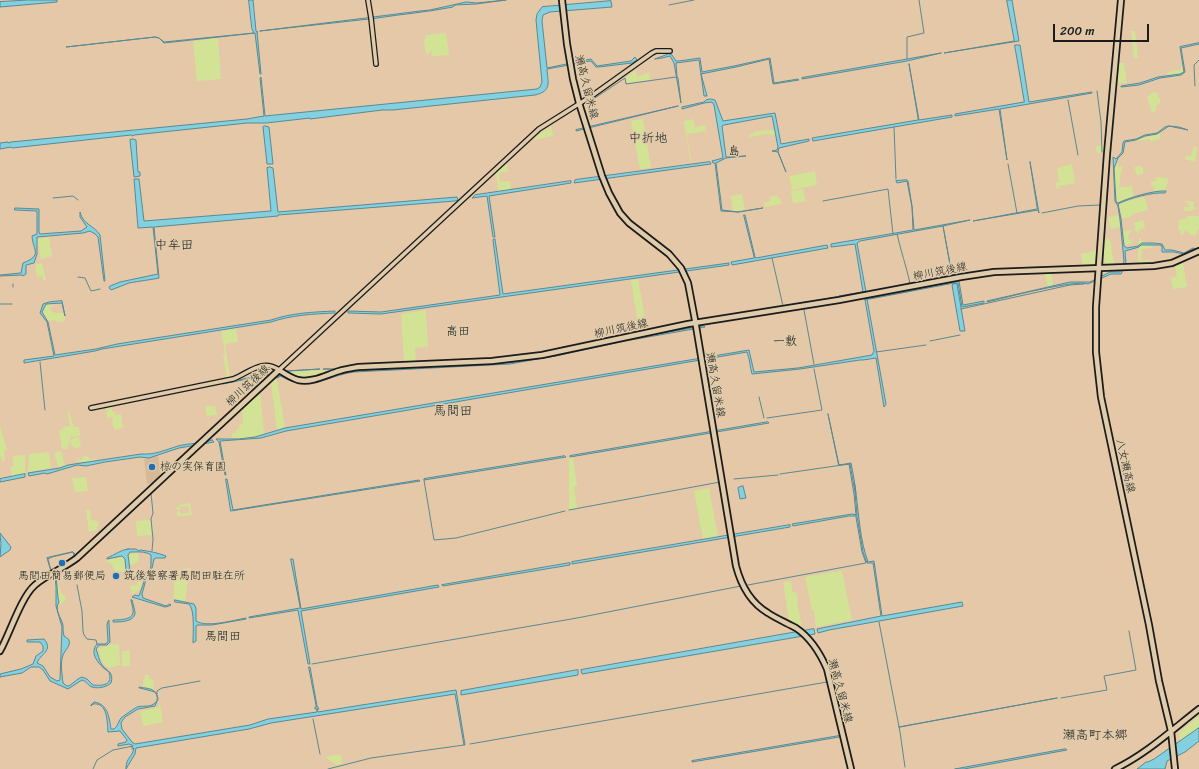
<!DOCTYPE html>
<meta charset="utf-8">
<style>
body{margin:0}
#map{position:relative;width:1199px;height:769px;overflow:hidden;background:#e4c8a7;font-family:Sriracha,sans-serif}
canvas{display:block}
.scale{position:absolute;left:1053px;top:24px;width:96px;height:18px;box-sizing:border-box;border:2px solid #1c1c1c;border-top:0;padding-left:5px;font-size:12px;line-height:14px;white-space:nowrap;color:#1c1c1c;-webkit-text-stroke:3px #e0ccab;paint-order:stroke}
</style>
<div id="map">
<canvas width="1199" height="769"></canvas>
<div class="scale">200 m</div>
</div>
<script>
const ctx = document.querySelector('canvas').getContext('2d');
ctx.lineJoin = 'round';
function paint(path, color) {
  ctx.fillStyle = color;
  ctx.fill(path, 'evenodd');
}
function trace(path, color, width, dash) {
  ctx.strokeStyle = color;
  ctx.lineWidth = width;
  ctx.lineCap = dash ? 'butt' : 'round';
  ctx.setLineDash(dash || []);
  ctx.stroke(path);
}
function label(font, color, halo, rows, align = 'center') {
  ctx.font = font + ' Sriracha,"Klee One",sans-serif';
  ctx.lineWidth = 3;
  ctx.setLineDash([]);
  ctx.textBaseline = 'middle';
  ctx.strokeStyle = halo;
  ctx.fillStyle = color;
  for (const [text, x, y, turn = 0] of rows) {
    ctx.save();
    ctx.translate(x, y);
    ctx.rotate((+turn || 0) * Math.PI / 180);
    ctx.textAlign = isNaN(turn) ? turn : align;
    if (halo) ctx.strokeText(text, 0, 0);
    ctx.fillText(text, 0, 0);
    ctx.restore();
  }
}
paint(new Path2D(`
 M 158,456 L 161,476 L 153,483 L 147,484 L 144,459 Z`), '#d6b999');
paint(new Path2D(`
 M 1131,31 L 1135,31 L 1138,58 L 1134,59 Z
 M 446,33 L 449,55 L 433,56 L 431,55 L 432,52 L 431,51 L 427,55 L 425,50 L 424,40 L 426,38 L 425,35 Z
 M 218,38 L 221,79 L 197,81 L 193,41 Z
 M 1117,63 L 1124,63 L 1127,83 L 1116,83 Z
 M 1182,65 L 1183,71 L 1180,74 L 1165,75 C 1169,72 1174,69 1180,70 Z
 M 636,70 L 637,77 L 649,72 L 650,80 L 627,83 L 626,77 Z
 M 1155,92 L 1158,94 L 1158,97 L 1160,99 L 1160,103 L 1156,106 L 1156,111 L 1152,113 L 1147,98 L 1150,94 Z
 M 643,119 L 651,168 L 640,169 L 631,121 Z
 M 693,119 L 695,127 L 706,125 L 706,131 L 687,134 L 692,163 L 691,163 L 684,121 Z
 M 551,126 L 553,136 L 532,140 Z
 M 775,130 L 776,135 L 767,134 L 749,137 L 749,135 L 757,131 Z
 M 1160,133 L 1160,138 L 1157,140 L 1152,141 L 1151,142 L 1149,139 L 1136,141 C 1143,136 1152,137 1160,133 Z
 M 1104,145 L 1106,145 L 1105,152 L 1097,153 L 1096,147 L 1097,146 Z
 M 1194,146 L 1197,148 L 1195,162 L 1185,159 L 1186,156 L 1191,156 Z
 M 1117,162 L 1119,167 L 1122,166 L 1123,168 L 1120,175 L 1120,186 L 1117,188 L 1132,186 L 1133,197 L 1118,203 C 1115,193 1113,171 1117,162 Z
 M 507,163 L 508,171 L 499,173 L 500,182 L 510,181 L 511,189 L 498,191 L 496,173 Z
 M 1072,164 L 1075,183 L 1059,186 L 1059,189 L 1057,189 L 1055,183 L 1059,182 L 1057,168 Z
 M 1141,166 L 1143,168 L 1143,173 L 1141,175 L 1137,175 L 1134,167 Z
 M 815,171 L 817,185 L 792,190 L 789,176 Z
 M 1157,177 L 1169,178 L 1165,191 L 1155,191 L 1153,186 L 1151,185 L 1151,182 L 1155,181 Z
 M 803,189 L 806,201 L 793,203 L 791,191 Z
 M 742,194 L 745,210 L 738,211 L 733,211 L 731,196 Z
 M 777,195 L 778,199 L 780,198 L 781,204 L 765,207 L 764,203 L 770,201 L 770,197 Z
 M 1143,197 L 1146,201 L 1148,210 L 1133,214 L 1131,217 L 1122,219 L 1119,204 L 1123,202 Z
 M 1184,201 L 1194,202 L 1193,207 L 1196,208 L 1196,209 L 1193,209 L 1193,211 L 1184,211 L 1184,207 L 1189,207 L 1188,204 Z
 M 1119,215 L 1120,227 L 1111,229 L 1108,217 Z
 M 1187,216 L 1199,216 L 1199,228 L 1195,236 L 1191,235 L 1185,230 L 1183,235 L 1181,235 L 1180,230 L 1178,230 L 1179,220 L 1186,218 L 1186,223 Z
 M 1143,220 L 1145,228 L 1139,230 L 1139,233 C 1134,232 1135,227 1134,223 Z
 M 1132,230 L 1128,236 L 1129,240 L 1131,239 L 1132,243 L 1127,245 L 1125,245 L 1123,231 Z
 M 49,237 L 52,256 L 41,259 L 37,239 Z
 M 1139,238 L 1140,238 L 1143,242 L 1150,243 L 1152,248 L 1142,249 L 1141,256 L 1142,260 L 1149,260 L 1151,263 L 1139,263 L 1138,256 Z
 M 1110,239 L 1114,264 L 1107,265 L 1103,260 L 1104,240 Z
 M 1096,251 L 1096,262 L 1093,265 L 1083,265 L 1081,254 Z
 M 1183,262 L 1187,287 L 1173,289 L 1171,278 L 1177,276 L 1175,265 Z
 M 42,263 L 46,280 L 43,280 L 42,276 L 37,277 L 35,265 Z
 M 1045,274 L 1051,274 L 1053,285 L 1048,287 Z
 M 638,279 L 647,329 L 639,330 L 631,280 Z
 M 52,304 L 53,306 L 50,308 L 51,311 L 55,313 L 63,313 L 65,318 L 65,321 L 58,322 L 54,320 L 48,321 C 42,313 42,313 46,305 Z
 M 426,310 L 428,347 L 415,348 L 416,361 L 404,361 L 401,314 Z
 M 236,328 L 238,342 L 225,344 L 230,377 L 227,377 L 223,355 L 225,354 L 221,331 Z
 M 332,370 C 317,375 304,380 289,372 Z
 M 275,379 L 277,381 L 285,427 L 277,430 L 271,383 Z
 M 260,393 L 264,434 L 247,438 L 232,438 L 232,433 L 236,433 L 236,430 L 239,429 L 239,425 L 243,424 L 242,409 Z
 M 111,406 L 112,411 L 115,412 L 115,415 L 121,414 L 123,428 L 114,430 L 112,420 L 113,419 L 113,417 L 107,418 L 106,407 Z
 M 205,406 L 215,406 L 217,415 L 207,416 Z
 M 67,412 L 69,412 L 74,427 L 79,427 L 80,436 L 72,437 L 71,433 L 71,437 L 67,449 L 62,449 L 59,430 L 64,429 L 63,427 L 70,426 Z
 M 0,426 L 7,450 L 4,450 L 5,459 L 3,462 L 0,456 Z
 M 79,437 L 81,447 L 74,448 L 72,444 L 70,445 C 70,438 74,438 79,437 Z
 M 61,451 L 65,465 L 58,467 L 54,453 Z
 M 49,452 L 51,468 L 28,472 L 29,454 Z
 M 25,455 L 25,473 L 12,476 L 10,467 L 14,466 L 12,457 L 14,456 Z
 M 87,455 L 90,460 L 95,459 L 96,460 L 86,462 L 78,462 L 77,457 L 78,457 L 79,460 L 82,460 L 82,457 Z
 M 573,457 L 577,486 L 574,487 L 577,508 L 569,510 L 569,458 Z
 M 86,477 L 88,491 L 75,492 L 72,478 Z
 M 709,488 L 718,536 L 703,539 L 694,491 Z
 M 190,503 L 192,515 L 177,516 L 177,512 L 180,511 L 181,514 L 189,513 L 188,506 L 180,507 L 180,510 L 177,510 L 176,507 L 179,507 L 179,505 Z
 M 90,509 L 91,520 L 98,521 L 99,524 L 98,524 L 98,526 L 97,527 L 97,530 L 89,532 L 86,510 Z
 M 151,520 L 152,535 L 137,536 L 136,521 Z
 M 138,553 C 140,561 139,564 130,565 L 129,554 Z
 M 122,557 L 124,559 L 126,572 L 115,571 L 111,563 L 108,563 L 107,560 Z
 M 190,568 L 185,601 L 174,599 C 173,593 174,573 180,570 C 183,569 187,568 190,568 Z
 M 133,570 L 142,571 C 142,581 143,591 132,594 L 130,586 L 137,585 L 138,580 L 136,579 L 135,577 L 132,576 L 131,571 Z
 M 842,571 L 852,620 L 816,627 C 815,621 815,616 814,610 L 812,610 L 805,577 L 833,572 L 838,598 L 833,572 Z
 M 54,579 L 57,580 L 61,593 L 65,596 L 66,600 L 58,606 L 56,605 Z
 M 791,581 L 792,591 L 797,593 L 798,601 L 791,601 L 797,601 L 802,627 L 789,620 L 783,582 Z
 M 119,644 L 120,665 L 110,668 C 102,665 100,657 98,649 L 109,645 Z
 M 122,651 L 130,651 L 130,666 L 122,666 Z
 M 145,675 L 149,675 L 149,679 L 153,679 L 154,690 L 143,687 L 143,679 L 145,678 Z
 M 160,704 L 163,722 L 143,726 L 140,711 L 157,708 Z
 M 1199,716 L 1199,727 L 1180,741 L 1179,733 Z
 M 341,754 L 342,764 L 337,765 L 325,757 Z`), '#d3e396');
const water = new Path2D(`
 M 28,0 L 57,0 L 57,2 L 0,7 L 0,2 Z
 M 249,0 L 253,0 L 256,31 L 258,32 L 257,32 L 261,74 L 260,74 L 255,33 L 164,43 L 159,38 L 155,37 L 66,47 L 155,37 L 159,38 L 164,42 L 254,33 L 252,29 Z
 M 506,0 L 476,4 L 455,5 L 453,7 C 428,12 403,14 377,18 L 373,19 L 373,17 L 420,11 L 430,10 L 466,2 L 476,3 Z
 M 1007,0 L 1012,0 L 1019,41 L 944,53 L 1014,41 Z
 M 611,1 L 612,7 L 550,12 L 543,15 L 542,21 L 547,68 L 591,59 L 597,66 L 631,61 L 635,57 L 637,60 L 632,63 L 599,67 L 596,67 L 591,61 L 575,63 L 575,64 L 547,69 C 548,83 552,91 535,95 L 393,110 L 382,110 L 310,119 L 310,118 L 266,123 L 247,123 L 134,135 L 133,136 L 131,135 L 12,148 L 11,147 L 0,149 L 0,143 L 8,142 L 8,143 L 11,142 L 247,119 L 264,116 L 260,78 L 261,77 L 265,116 L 537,89 L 540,87 L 542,82 L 536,20 L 537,14 L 542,7 Z
 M 369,18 L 369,19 L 260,31 Z
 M 1199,43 L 1199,44 L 1181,48 L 1185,72 L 1181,75 L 1160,78 L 1139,85 L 1121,87 L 1121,86 L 1140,83 L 1158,77 L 1180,74 L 1184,72 L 1180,47 Z
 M 1015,45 L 1020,45 L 1029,102 L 1092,92 L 1092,93 L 1000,109 L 1007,160 L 999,109 L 955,116 L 955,114 L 1024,102 Z
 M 941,53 L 907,61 L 802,79 L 802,78 Z
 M 669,54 L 672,55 L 676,61 L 679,61 L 700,58 L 702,72 L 734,66 L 770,58 L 774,83 L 798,79 L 799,80 L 773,84 L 769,59 L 736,67 L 701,74 L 707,96 L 704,96 L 699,60 L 676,63 L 677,77 L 678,78 L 681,103 L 674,63 L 670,56 L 662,58 L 655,59 Z
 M 909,64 L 919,120 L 952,115 L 952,117 L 813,141 L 812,138 L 918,120 Z
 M 711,99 L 715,100 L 723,121 L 775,113 L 781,144 L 809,139 L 809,141 L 779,148 L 778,152 L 786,172 L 778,152 L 772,151 L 777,150 L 778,147 L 772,116 L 724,125 L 722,126 L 726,157 L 746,156 L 726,158 L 716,163 L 722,210 L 738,212 L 763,208 L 738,212 L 721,211 L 715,163 L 713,163 L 712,161 L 723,158 L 714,105 L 712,102 L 704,103 L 682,109 L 682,107 L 704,102 L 706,100 Z
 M 678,106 L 576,131 L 576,130 Z
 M 265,126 L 269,127 L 273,164 L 267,164 L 263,127 Z
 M 1169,126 L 1179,127 L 1188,130 L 1169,126 L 1157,134 L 1145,136 L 1136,140 L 1125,142 L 1123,153 L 1118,158 L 1114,168 L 1116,202 L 1118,203 C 1128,198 1154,190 1166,191 L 1165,193 C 1152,192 1130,198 1118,204 L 1121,219 L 1124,246 L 1127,248 L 1138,246 L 1142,243 L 1153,243 L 1162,244 L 1165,250 L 1172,250 L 1184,253 L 1193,248 L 1199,250 L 1193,249 L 1184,254 L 1174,252 L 1162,252 L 1162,246 L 1160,245 L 1141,245 L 1139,247 L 1125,251 L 1126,264 L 1121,274 L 1111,274 L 1088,284 C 1076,279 1004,298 987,302 L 987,301 L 1070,282 L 1090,282 L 1110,272 L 1120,272 L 1124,261 L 1120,219 L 1118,206 L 1115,201 L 1113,157 L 1116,159 L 1122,152 L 1123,143 L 1124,141 L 1136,139 L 1145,135 L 1157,133 L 1165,127 Z
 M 133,139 L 136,140 L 138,172 L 140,172 L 140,176 L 134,177 L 130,140 Z
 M 710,162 L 711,164 L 574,183 L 575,180 Z
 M 1030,162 L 1039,213 L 1038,210 L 973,221 L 1037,209 Z
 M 270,167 L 273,168 L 278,212 L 457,197 L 458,200 L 455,201 L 278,215 L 278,216 L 154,227 L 159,278 C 150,280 139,281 129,283 C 123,285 117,288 111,290 L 109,288 L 110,286 L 120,282 L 158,274 L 153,227 L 138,228 L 134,179 L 139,179 L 144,221 L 271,211 L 267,168 Z
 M 907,180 L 908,181 L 912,206 L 914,230 L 970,220 L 943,226 L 952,275 L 943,226 L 860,241 L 857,243 L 866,292 L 863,292 L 855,244 L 831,247 L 831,244 L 913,230 L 912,207 L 907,181 L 897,183 L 896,181 Z
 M 571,181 L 571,183 L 489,196 L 495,237 L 493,237 L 487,196 L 472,198 L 475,195 Z
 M 15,208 L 39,209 L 39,232 L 40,234 L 81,231 L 87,227 L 80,217 L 80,212 C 83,225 94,225 100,235 L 105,281 L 104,281 L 98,237 L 95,234 L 90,231 L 83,233 L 37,237 L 37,254 L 34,263 L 26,265 L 26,274 L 23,276 L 22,275 L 0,276 L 0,275 L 21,273 L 23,263 C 43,255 33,251 32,236 L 37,234 L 37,211 L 15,210 Z
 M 744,215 L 745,215 L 755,257 L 756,258 L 827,245 L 828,248 L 732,265 L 731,262 L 754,258 Z
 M 495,239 L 503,294 L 729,263 L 729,265 L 381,314 L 348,313 L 348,311 L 381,312 L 500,295 L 493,240 Z
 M 959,281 L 963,305 L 984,301 L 984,303 L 962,307 L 958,283 L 954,283 L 957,284 L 965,331 L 960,331 L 952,285 L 954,284 L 954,283 L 870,299 L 864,299 L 911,291 L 909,282 L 912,290 Z
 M 867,299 L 886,404 L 884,407 L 876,358 L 863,360 L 860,360 L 800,369 L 752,374 C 750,367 750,360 747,352 L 286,431 L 261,438 L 220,441 L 226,475 L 225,475 L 219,442 L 216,439 L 239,439 L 255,437 L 285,428 L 749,350 L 754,372 L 798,368 L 872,355 L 874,351 L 865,300 Z
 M 62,301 L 65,316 L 62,303 L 46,304 L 42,312 L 48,322 L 55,355 L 96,349 L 117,344 L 271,320 C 291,313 313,312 335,311 L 335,313 C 313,314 292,315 271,322 L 102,349 L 95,351 L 24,363 L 24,360 L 54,356 L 47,322 L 40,313 L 43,304 L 49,302 Z
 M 704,326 L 705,327 L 625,341 L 560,355 L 510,364 L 354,372 C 326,376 309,393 281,376 L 277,378 L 267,375 L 223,384 L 223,383 L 268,374 L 277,377 L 281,375 L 287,371 L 320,369 L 287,371 L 282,375 C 301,390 318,381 338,375 L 334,369 L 323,369 L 334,369 L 339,374 L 356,371 L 507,363 L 556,356 L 619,341 Z
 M 828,414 L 839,465 L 851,463 C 853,473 855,484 856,494 C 859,516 860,540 868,562 L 874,561 L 882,616 L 962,602 L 963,606 L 829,630 L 818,633 L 817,629 L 881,616 L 873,563 L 867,563 L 863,552 L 857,516 L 849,516 L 793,526 L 792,524 L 852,514 L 857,515 L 855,492 L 850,464 L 839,465 Z
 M 768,422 L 769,423 L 570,457 L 570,456 Z
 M 212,440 L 214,442 L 179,448 L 149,458 L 140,457 L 105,462 L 86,466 L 77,465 L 47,474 L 45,473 L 29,476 L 28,473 L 60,468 L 68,465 L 141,454 C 155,455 165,450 178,446 C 189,443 201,444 212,440 Z
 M 565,456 L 566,457 L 424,480 L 424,479 Z
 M 25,474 L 25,477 L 0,482 L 0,479 Z
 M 226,479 L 227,479 L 233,510 L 419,480 L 420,481 L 231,511 Z
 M 743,486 L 746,498 L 740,499 L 738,488 Z
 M 790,525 L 790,527 L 572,564 L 572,562 Z
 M 0,533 L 11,547 L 10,550 L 0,557 L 1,544 Z
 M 128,549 L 136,549 L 139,551 L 140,550 C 149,551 158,553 166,556 L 165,558 L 156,558 L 154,559 L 152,568 L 147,576 L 142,594 L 143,598 L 166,606 L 170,604 L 171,605 L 169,606 L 165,607 L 132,597 L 135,595 L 139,596 L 144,582 L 144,575 L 146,572 L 150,569 L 151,566 L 151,555 C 145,551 137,552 130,552 L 128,555 L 130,570 L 126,570 L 125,559 L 122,556 L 107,559 L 107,558 C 115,555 120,550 128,549 Z
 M 73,552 L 75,554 L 76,562 L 73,552 L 52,557 L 48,559 L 51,571 L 54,572 L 56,575 L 58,598 L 59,602 C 54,610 61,617 63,625 C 63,629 63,632 64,636 C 65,637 68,638 69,640 C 71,646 65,650 63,655 C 60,664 62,673 63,683 L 67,686 L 69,686 L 78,679 L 82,677 L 87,679 L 93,685 C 103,686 113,685 109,672 C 101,667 88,654 97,644 L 105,644 L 108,642 L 107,625 L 108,621 L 109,620 L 109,624 L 110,642 L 107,645 L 99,645 L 96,649 C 98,654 99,661 102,665 C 108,672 114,672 111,683 C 107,687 98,689 92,687 C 88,686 87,681 82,680 L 68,689 L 50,681 L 43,670 L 39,667 L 31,667 L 22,673 L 0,677 L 0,674 L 21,669 L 33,664 L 36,656 L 43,651 L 43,646 L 40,642 L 27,642 L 27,640 L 44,639 C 54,651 40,654 37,663 L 43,666 L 50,677 L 57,681 L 60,680 L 62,627 L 56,606 L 56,587 L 55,576 L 51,571 L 47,558 Z
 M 291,559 L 293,559 L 301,609 L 438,585 L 439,587 L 301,611 L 310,664 L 308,664 L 298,610 L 249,618 L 249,617 L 300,608 Z
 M 570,563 L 570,565 L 443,586 L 442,585 Z
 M 131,600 L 132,600 C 133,604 135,610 135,614 C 133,622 120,622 113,622 L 113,620 C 118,620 132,620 133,613 C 134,609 131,603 131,600 Z
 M 175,600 L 194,604 L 196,608 L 196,621 C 207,628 234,620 246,618 L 246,619 L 212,625 L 197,625 L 196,627 L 196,641 L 193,643 C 193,633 195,610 189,604 L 175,602 Z
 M 814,629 L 815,634 L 582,674 L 581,670 Z
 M 309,667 L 310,667 L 317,706 L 319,709 L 317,709 L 318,712 L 456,690 L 465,745 L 464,745 L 455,694 L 271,723 L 249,729 L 136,748 L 135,754 L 126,769 C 126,757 132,758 134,748 L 132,749 L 132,745 L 129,744 L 118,746 L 118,744 L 126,742 L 127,740 L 120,731 L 108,732 C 107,722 108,702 93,704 L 91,706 L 91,705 L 94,702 C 108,704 109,717 111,729 L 114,729 C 118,726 118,722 121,718 C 122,717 135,708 137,707 C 142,705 150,708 155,703 C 159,700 157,695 155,692 L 140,688 L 139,688 L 139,687 C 148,689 156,687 158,699 L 155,706 L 138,709 L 125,717 L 122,721 L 121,723 L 122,729 L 132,742 L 135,744 L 250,725 L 268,719 L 317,712 L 317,709 L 315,709 L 315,707 L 316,707 Z
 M 578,670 L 578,675 L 461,695 L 461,691 Z
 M 1057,698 L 900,727 L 899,727 Z
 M 1199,728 L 1199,741 L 1185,752 L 1167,761 L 1165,769 L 1137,769 L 1146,762 L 1148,762 L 1154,759 Z
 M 839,736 L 839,737 L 692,762 L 692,761 Z
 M 1066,749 L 1067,750 L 964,769 L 955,769 Z`);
paint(water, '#83d1e0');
trace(water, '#5a8992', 1);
trace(new Path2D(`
 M 669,5 L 694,0
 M 907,59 L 907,37 L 924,33 L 919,0
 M 1195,86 L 1194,65 L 1199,60
 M 1097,91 L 1101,122 L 1102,152
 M 1068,100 L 1078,155
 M 589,102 L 625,78 L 626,84 L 676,77
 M 894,127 L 896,179
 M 1008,164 L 1017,213
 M 53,198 L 73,196 L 78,200
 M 823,201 L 888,189 L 893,234
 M 1042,213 L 1078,206 L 1100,205
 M 897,234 C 901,251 906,266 910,283
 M 772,258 L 783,306 L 837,297
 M 78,277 L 85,278 L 91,291 L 100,289
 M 13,284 L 13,287
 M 839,296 L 862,292
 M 0,304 L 12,304
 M 961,309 L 1070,285 L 1084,284
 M 804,310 L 814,364
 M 930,341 L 960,335
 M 559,348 L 568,346
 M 876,352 L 926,345
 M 40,362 L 45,410
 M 759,397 L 764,418
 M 767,418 L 822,410 L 814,369
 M 780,474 L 849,464 L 854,494 L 856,515
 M 734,479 L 778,475
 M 424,480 L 434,540 L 456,538 L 565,511
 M 855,485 L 856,494
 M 151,493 L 153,513 L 151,519 L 153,539 L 152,551
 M 569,510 L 720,482
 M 77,585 L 82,611 L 83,631 L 84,635 L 87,639 L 96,640 L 97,644
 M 748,585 L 866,563 L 862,552 L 856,517
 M 879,622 L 900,732 L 905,767
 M 312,664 L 577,618 L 741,586
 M 157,694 L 157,691 L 162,688 L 200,681
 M 1061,698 L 1107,690 L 1104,676 L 1136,670 L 1129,631
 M 313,719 L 320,754
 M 470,744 L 827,682
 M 93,769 L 97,760 L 113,750 L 133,746
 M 328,769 L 371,758 L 464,745`), '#5a8992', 1);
const minor = new Path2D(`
 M 368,0 L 371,18 L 376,64
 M 91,408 L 233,379 C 249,373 262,358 279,370 L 539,129 L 593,95 L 652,53 L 656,51 L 670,51`);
const major = new Path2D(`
 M 562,0 L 567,44 L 573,79 L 579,103 L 602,176 L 609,193 L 620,213 L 629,223 L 669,254 L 681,268 L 688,283 L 695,320 L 736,566 C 741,585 751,603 768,613 C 777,619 787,623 796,628 C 811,638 820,653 827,669 L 851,769
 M 1121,0 L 1107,154 L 1096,307 L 1096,352 L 1101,397 L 1149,625 L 1159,681 L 1171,731 L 1175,769
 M 0,651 C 10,633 21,597 35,585 C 48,574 64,568 77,558 L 279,370 C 285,374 291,378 298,380 C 312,383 326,375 339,371 C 345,369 352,368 358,367 L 492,361 L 542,355 L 688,324 L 839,300 L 961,277 L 994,272 L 1154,266 L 1172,263 L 1199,251
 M 1115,769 C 1146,754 1172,730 1199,709`);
trace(minor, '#1c1c1c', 6);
trace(major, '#1c1c1c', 8);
trace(minor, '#e0ccab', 3.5);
trace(major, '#e0ccab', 4.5);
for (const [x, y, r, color] of [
 [152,467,4,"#1f6fb2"],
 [62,563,4,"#1f6fb2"],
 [116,576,4,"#1f6fb2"]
]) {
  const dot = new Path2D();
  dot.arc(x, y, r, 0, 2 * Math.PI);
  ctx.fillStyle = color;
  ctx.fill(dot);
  trace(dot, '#e0ccab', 1.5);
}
label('11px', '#1c1c1c', '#e0ccab', [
 ["瀬高久留米線",586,87,76],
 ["柳川筑後線",940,272,-11],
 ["柳川筑後線",621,329,-12],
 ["瀬高久留米線",715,385,80],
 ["柳川筑後線",248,386,-43],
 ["八女瀬高線",1125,466,78],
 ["瀬高久留米線",840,691,75]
]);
label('11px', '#1c1c1c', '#e0ccab', [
 ["椋の実保育園",160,467],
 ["馬間田簡易郵便局",62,576,"center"],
 ["筑後警察署馬間田駐在所",124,576]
], 'left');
label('12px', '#1c1c1c', '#e0ccab', [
 ["島",734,152],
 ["高田",458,332],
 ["一敷",785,342],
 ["馬間田",223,637]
]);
label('13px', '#1c1c1c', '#e0ccab', [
 ["中折地",648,139],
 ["中牟田",174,246],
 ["馬間田",453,412],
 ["瀬高町本郷",1095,736]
]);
</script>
